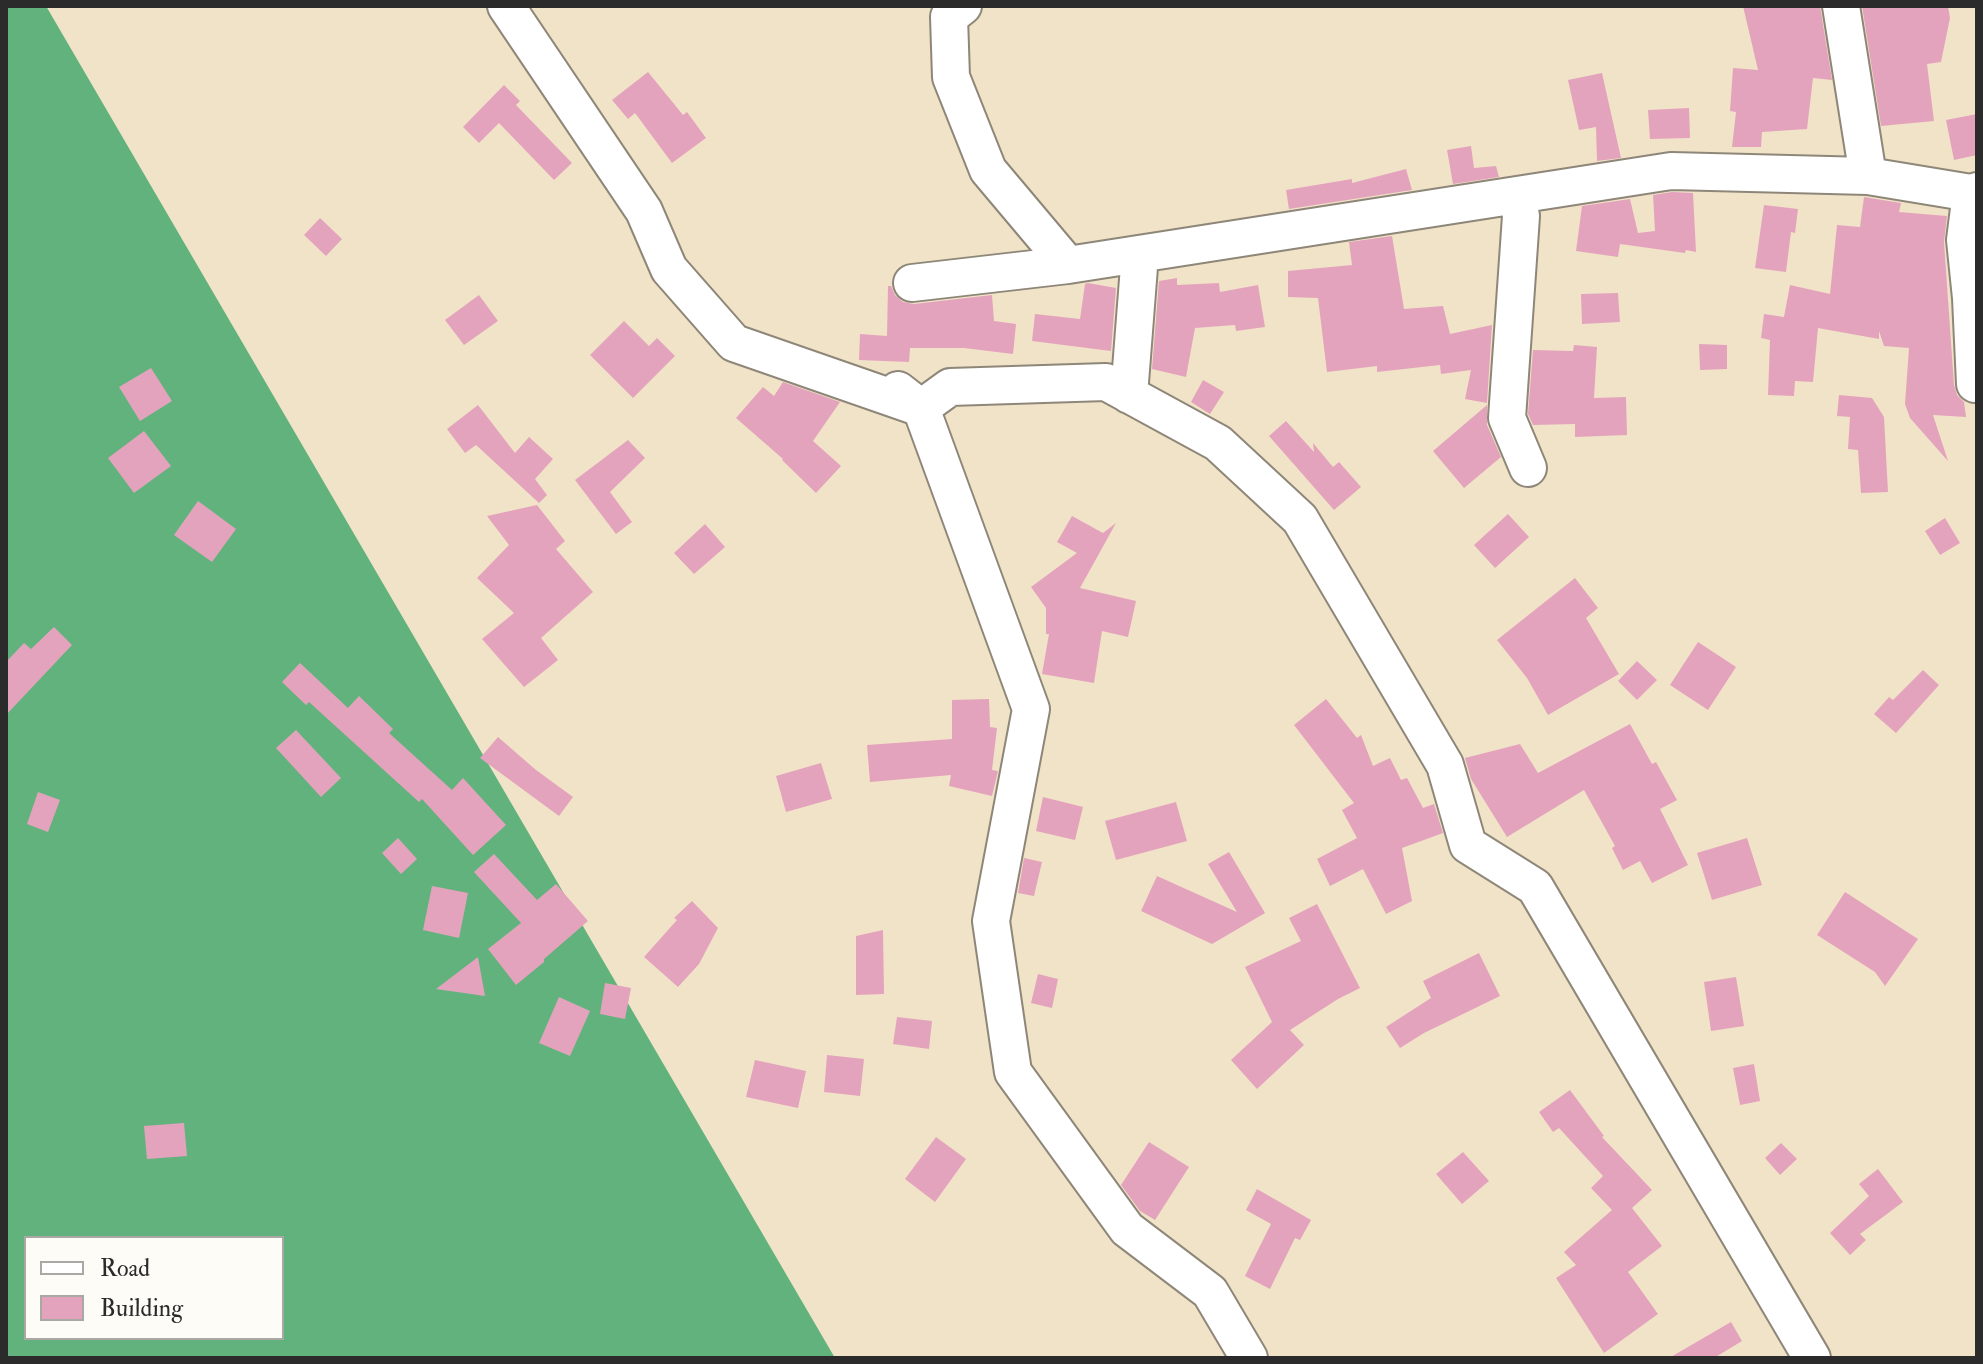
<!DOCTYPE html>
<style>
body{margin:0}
#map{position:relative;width:1983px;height:1364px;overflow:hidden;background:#f1e3c7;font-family:"IM FELL Double Pica",serif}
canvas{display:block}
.frame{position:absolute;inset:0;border:8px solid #2b2b2b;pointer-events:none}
.legend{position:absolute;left:24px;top:1236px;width:260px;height:104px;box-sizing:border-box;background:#fdfcf7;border:2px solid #a9a8a5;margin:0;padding:10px 14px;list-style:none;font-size:24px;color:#2b2b2b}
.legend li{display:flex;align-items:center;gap:16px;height:40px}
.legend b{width:40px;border:2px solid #a9a8a5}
</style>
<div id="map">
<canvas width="1983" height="1364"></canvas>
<div class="frame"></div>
<ul class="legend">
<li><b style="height:10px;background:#fff"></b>Road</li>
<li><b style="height:22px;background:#e4a3bd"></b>Building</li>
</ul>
</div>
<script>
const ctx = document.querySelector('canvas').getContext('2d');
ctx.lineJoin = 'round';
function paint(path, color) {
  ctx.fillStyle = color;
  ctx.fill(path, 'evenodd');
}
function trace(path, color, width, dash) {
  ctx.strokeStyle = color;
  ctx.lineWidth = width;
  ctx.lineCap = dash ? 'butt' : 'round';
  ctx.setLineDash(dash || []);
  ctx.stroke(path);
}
paint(new Path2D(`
 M 6,6 L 46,6 L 835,1358 L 6,1358 ZM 26,1238 L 282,1238 L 282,1338 L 26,1338 Z`), '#62b27d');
paint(new Path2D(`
 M 1743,6 L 1820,6 L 1832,80 L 1813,78 L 1807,129 L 1762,132 L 1761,147 L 1732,147 L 1736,112 L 1730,111 L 1733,68 L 1758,70 Z
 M 1862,6 L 1948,6 L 1950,18 L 1941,62 L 1927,64 L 1934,121 L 1881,126 Z
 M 648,72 L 683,115 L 687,112 L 706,138 L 672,163 L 635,113 L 628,119 L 612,100 Z
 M 1602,73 L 1621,158 L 1597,161 L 1596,127 L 1579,130 L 1568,80 Z
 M 504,85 L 520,101 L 516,105 L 572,163 L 554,180 L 499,123 L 479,143 L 463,127 Z
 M 1689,108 L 1690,138 L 1650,139 L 1648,110 Z
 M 1977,114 L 1977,155 L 1954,160 L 1946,120 Z
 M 1471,146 L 1474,168 L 1496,166 L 1499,177 L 1453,184 L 1447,150 Z
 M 1406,169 L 1412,190 L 1289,209 L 1286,190 L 1352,179 L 1352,183 Z
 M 1672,192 L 1693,193 L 1696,252 L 1686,250 L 1685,253 L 1620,244 L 1618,257 L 1576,251 L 1582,206 L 1630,199 L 1638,233 L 1655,231 L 1653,195 Z
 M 1864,197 L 1901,203 L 1899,212 L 1947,216 L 1944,242 L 1954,385 L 1957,395 L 1964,402 L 1966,417 L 1933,415 L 1948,461 L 1910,418 L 1905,404 L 1909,348 L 1884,346 L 1879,331 L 1879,339 L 1818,328 L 1813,382 L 1795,381 L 1794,396 L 1768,395 L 1770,340 L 1761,338 L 1764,314 L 1784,317 L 1790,285 L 1830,294 L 1837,225 L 1860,227 Z
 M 1764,205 L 1798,209 L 1795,233 L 1791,232 L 1786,272 L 1755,268 Z
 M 320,218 L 342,239 L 326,256 L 304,235 Z
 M 1392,236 L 1404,309 L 1443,306 L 1450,334 L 1492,325 L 1487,403 L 1465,399 L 1471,370 L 1441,374 L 1440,365 L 1377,372 L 1377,366 L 1327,372 L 1318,298 L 1288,297 L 1288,271 L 1352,265 L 1349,242 Z
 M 1177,278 L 1177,285 L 1219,283 L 1220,292 L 1258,285 L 1265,327 L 1236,331 L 1235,325 L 1195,328 L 1186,377 L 1152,369 L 1159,281 Z
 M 1088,283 L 1116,288 L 1111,351 L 1032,341 L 1035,314 L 1080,319 L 1085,284 Z
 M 888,286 L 891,286 L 895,295 L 903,302 L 914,304 L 992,295 L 994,321 L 1016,324 L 1013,354 L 964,348 L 910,348 L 909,362 L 859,360 L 860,334 L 887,336 Z
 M 1618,293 L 1620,322 L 1582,324 L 1581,294 Z
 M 479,295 L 498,321 L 464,345 L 445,320 Z
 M 624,321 L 649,346 L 657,338 L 675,356 L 633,398 L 590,355 Z
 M 1699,344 L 1727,345 L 1727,369 L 1700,370 Z
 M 1574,345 L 1597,347 L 1594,398 L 1626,397 L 1627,435 L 1575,437 L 1575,424 L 1533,425 L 1528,414 L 1533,350 L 1573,351 Z
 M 151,368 L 172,401 L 140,421 L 119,387 Z
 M 1203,380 L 1224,392 L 1210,414 L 1191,402 Z
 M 783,382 L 840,402 L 813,441 L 841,466 L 816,493 L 782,460 L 783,459 L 736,418 L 763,387 L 774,396 Z
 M 1839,395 L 1872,398 L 1884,417 L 1888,492 L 1861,493 L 1858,450 L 1848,449 L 1850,417 L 1837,416 Z
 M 478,405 L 515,453 L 529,437 L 553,459 L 535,479 L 547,495 L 539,503 L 476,445 L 465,453 L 447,429 Z
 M 1487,405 L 1487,425 L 1501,457 L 1464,488 L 1433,451 Z
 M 1286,421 L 1314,452 L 1313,443 L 1333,467 L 1339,462 L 1361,487 L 1334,510 L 1269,436 Z
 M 144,431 L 171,466 L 134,493 L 108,458 Z
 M 628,440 L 645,458 L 610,492 L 632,522 L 616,534 L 575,480 Z
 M 198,501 L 236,529 L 212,562 L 174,535 Z
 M 537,505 L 565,541 L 556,549 L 593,592 L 541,638 L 558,660 L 524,687 L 482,639 L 514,613 L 477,578 L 509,545 L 487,516 Z
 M 1508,514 L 1529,537 L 1495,568 L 1474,545 Z
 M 1072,516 L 1103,533 L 1116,523 L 1080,588 L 1136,601 L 1128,637 L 1102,631 L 1094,683 L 1042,674 L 1049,634 L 1046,634 L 1046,608 L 1031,587 L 1077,553 L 1057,542 Z
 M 1945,518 L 1960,543 L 1940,555 L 1925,531 Z
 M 705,524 L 725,547 L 694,574 L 674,553 Z
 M 1575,578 L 1598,608 L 1586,618 L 1619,674 L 1548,715 L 1527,678 L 1497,640 Z
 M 54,627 L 72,645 L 6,715 L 6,662 L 24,643 L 31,649 Z
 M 1698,642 L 1736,667 L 1708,710 L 1670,685 Z
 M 1637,661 L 1657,680 L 1637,700 L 1618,681 Z
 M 300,663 L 348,708 L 359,696 L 393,729 L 389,733 L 452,790 L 463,778 L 506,825 L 473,855 L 422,799 L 419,802 L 309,702 L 306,705 L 282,682 Z
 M 1923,670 L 1939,685 L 1896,733 L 1874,714 L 1889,697 L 1893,700 Z
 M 989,699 L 990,727 L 997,728 L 992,770 L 998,771 L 992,796 L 949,786 L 951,775 L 870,782 L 867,745 L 952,739 L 952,700 Z
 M 1326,699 L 1357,738 L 1361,735 L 1373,766 L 1390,758 L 1401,780 L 1407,778 L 1423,808 L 1434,804 L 1443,833 L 1402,848 L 1412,901 L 1386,914 L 1363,869 L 1330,886 L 1317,859 L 1357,838 L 1342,810 L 1354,803 L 1294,725 Z
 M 1630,724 L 1652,764 L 1656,762 L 1677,800 L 1660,809 L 1688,865 L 1652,883 L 1640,861 L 1623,870 L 1612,848 L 1615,846 L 1584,790 L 1507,837 L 1471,779 L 1465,758 L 1520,744 L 1538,773 Z
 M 296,730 L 341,778 L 321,797 L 276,748 Z
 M 498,737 L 536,770 L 573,797 L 559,816 L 480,758 Z
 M 821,763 L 832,799 L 786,812 L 776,776 Z
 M 38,792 L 60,800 L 48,832 L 27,824 Z
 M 1043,797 L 1083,807 L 1075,840 L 1036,831 Z
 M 1176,802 L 1187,841 L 1116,860 L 1105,821 Z
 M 398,838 L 417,859 L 401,874 L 382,853 Z
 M 1747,838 L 1762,885 L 1712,900 L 1697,853 Z
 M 1229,852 L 1265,913 L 1212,944 L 1141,911 L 1157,876 L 1237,912 L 1208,864 Z
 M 494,854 L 537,900 L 556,884 L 588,921 L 544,959 L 544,962 L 516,985 L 488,949 L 521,923 L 474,872 Z
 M 1024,858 L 1042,862 L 1034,896 L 1018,893 Z
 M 432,886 L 468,893 L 459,938 L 423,930 Z
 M 1845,892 L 1918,939 L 1885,986 L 1875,972 L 1817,935 Z
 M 692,901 L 718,928 L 699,964 L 678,987 L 644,957 L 677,920 L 674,918 Z
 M 1317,904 L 1360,988 L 1338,999 L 1290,1030 L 1304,1045 L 1257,1089 L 1231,1060 L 1272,1022 L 1245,967 L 1301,941 L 1289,918 Z
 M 883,930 L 884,994 L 856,995 L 856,936 Z
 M 1479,953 L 1500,996 L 1424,1033 L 1400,1048 L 1386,1027 L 1431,998 L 1423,981 Z
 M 478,957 L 485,996 L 436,989 Z
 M 1038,974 L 1058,979 L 1052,1008 L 1031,1003 Z
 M 1736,977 L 1744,1026 L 1711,1031 L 1704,982 Z
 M 605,983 L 631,988 L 625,1019 L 600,1014 Z
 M 559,997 L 590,1011 L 570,1056 L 539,1043 Z
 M 897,1017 L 932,1021 L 929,1049 L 893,1044 Z
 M 827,1055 L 864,1059 L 860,1096 L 824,1092 Z
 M 755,1060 L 806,1071 L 798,1108 L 746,1097 Z
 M 1754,1064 L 1760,1101 L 1740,1105 L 1733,1068 Z
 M 1570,1090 L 1604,1136 L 1602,1137 L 1652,1190 L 1632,1208 L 1662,1246 L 1628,1272 L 1658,1314 L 1604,1353 L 1556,1278 L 1576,1265 L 1564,1252 L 1612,1210 L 1591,1188 L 1603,1176 L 1559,1128 L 1553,1132 L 1539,1112 Z
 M 184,1123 L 187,1156 L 147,1159 L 144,1126 Z
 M 936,1137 L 966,1159 L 935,1202 L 905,1179 Z
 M 1149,1142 L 1189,1167 L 1155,1220 L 1140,1211 L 1121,1185 Z
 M 1781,1143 L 1797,1159 L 1780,1175 L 1765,1158 Z
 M 1463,1152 L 1489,1181 L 1462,1204 L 1436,1174 Z
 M 1878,1169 L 1903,1202 L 1860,1234 L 1866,1240 L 1850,1255 L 1830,1233 L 1869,1196 L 1859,1184 Z
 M 1257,1189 L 1311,1220 L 1300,1240 L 1295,1238 L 1270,1289 L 1245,1276 L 1271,1224 L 1246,1210 Z
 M 1731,1322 L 1742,1341 L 1714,1358 L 1669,1358 Z`), '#e4a3bd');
const minor = new Path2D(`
 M 506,6 L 644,211 L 669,269 L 734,343 L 921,408 L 898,390
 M 963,6 L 949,17 L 951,77 L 988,170 L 1068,265 L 1671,171 L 1868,176 L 1971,193 L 1977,191
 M 1841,6 L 1868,176
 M 1971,193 L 1965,240 L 1971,298 L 1975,384
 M 1517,195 L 1521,216 L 1507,418 L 1528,468
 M 912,283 L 1068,265
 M 1129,395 L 1140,254
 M 1249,1358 L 1210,1292 L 1127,1229 L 1013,1072 L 991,921 L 1031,709 L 921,408 L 950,387 L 1106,382 L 1218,443 L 1300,519 L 1445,765 L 1468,845 L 1535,887 L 1812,1358`);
trace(minor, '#8e8779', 40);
trace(minor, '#fff', 36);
</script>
